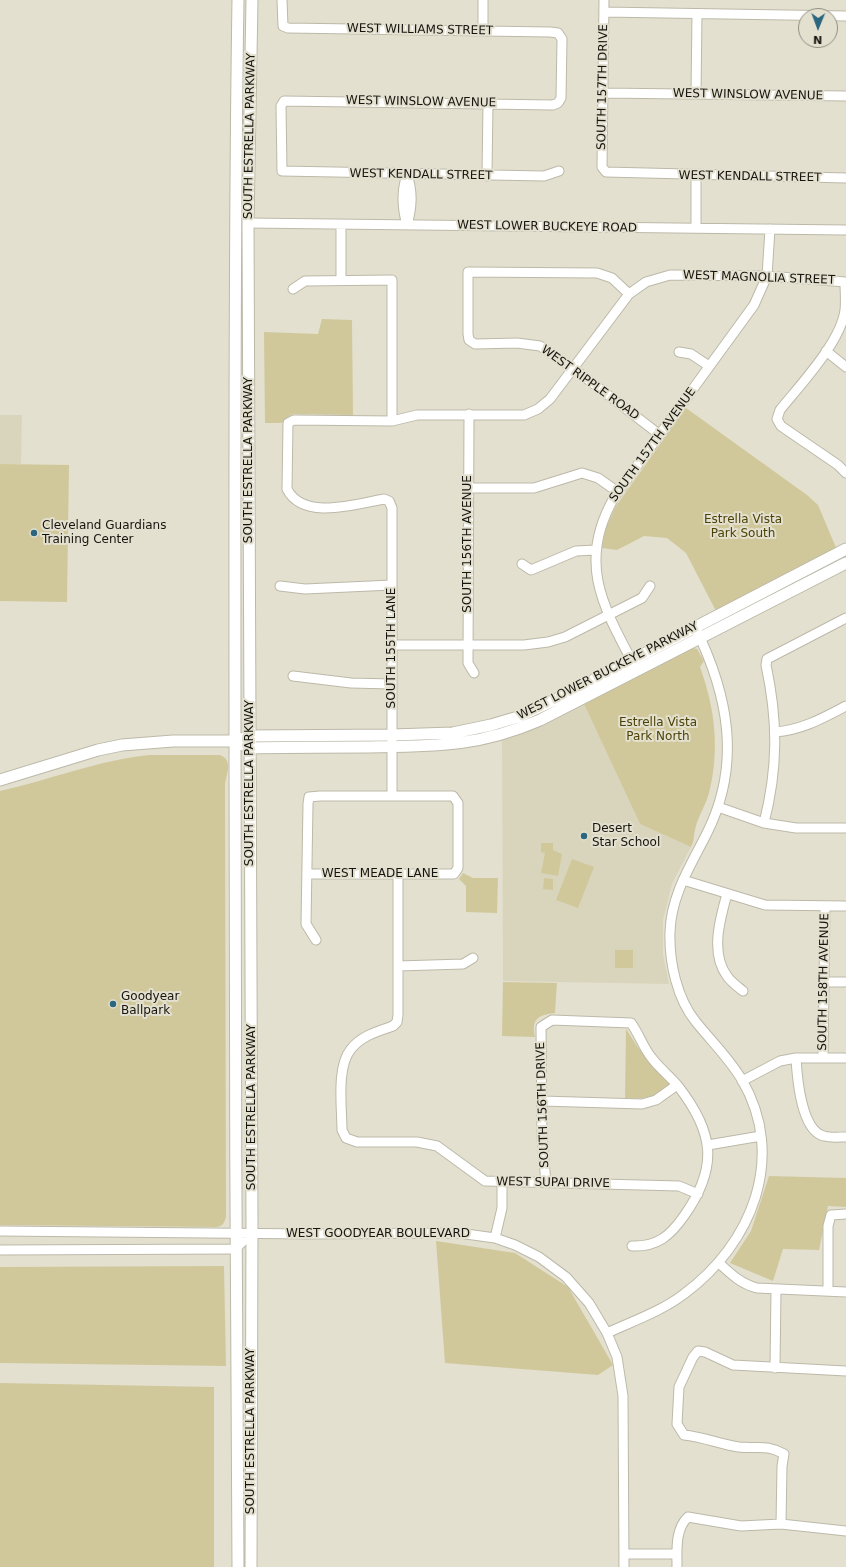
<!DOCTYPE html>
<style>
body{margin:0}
#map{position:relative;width:846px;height:1567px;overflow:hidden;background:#e3e0cf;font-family:"DejaVu Sans",sans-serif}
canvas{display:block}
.north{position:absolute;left:798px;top:8px;width:40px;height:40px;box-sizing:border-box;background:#e3e0cf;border:1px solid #918e82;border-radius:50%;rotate:181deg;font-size:11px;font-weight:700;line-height:16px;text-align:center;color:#15140e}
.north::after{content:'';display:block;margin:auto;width:14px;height:18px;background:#2c677f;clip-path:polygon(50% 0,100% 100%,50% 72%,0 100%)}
</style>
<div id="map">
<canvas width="846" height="1567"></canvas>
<div class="north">N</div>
</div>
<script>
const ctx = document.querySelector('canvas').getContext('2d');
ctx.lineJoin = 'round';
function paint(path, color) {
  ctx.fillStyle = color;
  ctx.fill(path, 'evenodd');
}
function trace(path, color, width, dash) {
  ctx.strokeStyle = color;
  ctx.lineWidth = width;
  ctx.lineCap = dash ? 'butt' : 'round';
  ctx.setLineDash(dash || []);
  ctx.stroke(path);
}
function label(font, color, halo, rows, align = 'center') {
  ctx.font = font + ' "DejaVu Sans",sans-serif';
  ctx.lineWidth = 4;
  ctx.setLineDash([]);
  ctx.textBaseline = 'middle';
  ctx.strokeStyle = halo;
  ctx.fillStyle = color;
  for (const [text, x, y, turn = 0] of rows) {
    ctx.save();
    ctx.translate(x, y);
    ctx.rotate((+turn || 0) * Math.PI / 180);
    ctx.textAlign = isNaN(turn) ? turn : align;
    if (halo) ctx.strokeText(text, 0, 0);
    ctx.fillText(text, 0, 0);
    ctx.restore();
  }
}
paint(new Path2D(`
 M 0,415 L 22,415 L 21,464 L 0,464 Z
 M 584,704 L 640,824 L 691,847 L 672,884 L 663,920 L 663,954 L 669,984 L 503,981 L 502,740 L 521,733 Z`), '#d9d5bd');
paint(new Path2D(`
 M 322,319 L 352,320 L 353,415 L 293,414 L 286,418 L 282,423 L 265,423 L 264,332 L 318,334 Z
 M 686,408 L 807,495 L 818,505 L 837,550 L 717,613 L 686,553 L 667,538 L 644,536 L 617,550 L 602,548 L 605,530 L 616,506 Z
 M 0,464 L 69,465 L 67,602 L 0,601 Z
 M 693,648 L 697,649 L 704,661 L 700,667 C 715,708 720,750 709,793 C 706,805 697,818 695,830 C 693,838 695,839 691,847 L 640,824 L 584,704 Z
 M 150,755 L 220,755 C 233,760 227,773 225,784 L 226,1217 C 224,1223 223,1226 217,1227 L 0,1225 L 0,791 C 50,780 98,760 150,755 Z
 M 541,843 L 553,843 L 553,850 L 562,854 L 558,876 L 541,873 L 545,853 L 541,852 Z
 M 572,859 L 594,867 L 578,908 L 556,900 Z
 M 463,873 L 473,878 L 498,878 L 497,913 L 466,912 L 466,886 L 459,879 Z
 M 544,878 L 553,879 L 553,890 L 543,889 Z
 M 615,950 L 633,950 L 633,968 L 615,968 Z
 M 503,982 L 557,983 L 555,1013 C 538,1015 531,1019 535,1037 L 502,1036 Z
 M 626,1029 L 639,1049 L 672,1086 C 654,1098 645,1099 625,1098 Z
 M 769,1176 L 846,1178 L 846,1207 L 828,1206 L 819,1250 L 783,1249 L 773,1281 L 730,1263 L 751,1231 Z
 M 436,1241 L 515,1253 L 568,1287 L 613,1365 L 598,1375 L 445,1363 Z
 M 224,1266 L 226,1366 L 0,1363 L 0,1267 Z
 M 0,1383 L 214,1387 L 214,1567 L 0,1567 Z`), '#d0c89b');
const minor = new Path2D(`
 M 282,0 L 283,26 L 288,28 L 550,32 L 558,33 L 562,39 L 561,98 L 558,103 L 553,105 L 284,101 L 281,106 L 282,171 L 544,176 L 559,171
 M 604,0 L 602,167 L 606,172 L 846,178
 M 604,12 L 846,16
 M 483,31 L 483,0
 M 603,93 L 846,96
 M 696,94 L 697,14
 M 407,175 C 413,192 412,207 407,225
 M 407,175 C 401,192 402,208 407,225
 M 696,175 L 696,228
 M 487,176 L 488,103
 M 248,223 L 846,230
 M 341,279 L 341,225
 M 845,282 C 845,291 846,301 845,310 C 841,342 800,385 780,410 L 777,419 L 781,426 L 838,465 L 846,473
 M 293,289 L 305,281 L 392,280 L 392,421
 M 826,351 L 846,367
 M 679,352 L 691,354 L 709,366
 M 469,414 L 468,663 L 474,673
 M 660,435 L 573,368 L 540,346 L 517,343 L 475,344 L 469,340 L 468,334 L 468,272 L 597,273 L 612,278 L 629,294 L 646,282 L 670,275 L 767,276 L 846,282
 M 469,488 L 534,488 L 582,473 L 598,478 L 618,492
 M 522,564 L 531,570 L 576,551 L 596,550
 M 280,586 L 305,589 L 392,585
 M 392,645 L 524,645 L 548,642 L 565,637 L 642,598 L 650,586
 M 634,665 C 602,605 577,561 615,496 L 754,305 L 767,276 L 770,229
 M 293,676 L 351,683 L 392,684
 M 775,732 C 802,730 823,718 846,706
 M 392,796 L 392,508 L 389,501 L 384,499 C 356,504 303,521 287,489 L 288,423 L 294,420 L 392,421 L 417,415 L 524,415 L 538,409 L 550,399 L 629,294
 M 718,807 L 764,823 L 796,828 L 846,828
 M 764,823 C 778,768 778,721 766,665 L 767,659 L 846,618
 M 307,874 L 454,874 L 458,868 L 458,803 L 453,796 L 320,796 L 309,797 L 308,804 L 306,924 L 316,940
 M 398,874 L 398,1015 L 397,1022 L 393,1026 C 378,1031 361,1036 351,1049 C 336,1067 342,1108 342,1130 L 346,1138 L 357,1142 L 417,1142 L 437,1146 L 485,1181 L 679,1186 L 698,1194
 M 683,880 L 765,905 L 846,906
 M 727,894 C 720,919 710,953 727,976 C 731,982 738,987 743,991
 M 398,966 L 463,964 L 473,958
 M 824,982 L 846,982
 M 796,1058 C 797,1076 801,1131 824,1136 C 831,1138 839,1137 846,1137
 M 823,1058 L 825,906
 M 742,1081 L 780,1061 L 796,1058 L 846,1058
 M 542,1101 L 642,1104 L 656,1100 L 677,1085
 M 708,1145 L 761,1136
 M 546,1183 L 542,1138 L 541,1027 L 552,1020 L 631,1023 C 639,1034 643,1047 651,1057 C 659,1068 670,1076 678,1086 C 714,1132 719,1167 684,1216 C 670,1236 657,1247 632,1246
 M 0,1231 L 311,1234 L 459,1233 L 495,1238 L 515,1245 L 539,1257 L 566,1277 L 589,1303 L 607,1333 L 617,1357 L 623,1396 L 624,1567
 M 495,1238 L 502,1208 L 502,1182
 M 0,1250 L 235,1249 L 252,1233
 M 719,1263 C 731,1274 741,1284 757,1288 L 846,1292
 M 828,1291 L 828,1226 L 831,1215 L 846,1214
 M 607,1333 C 633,1321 662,1311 684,1294 C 752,1244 787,1157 742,1080 C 729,1058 712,1042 696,1022 C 677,999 669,962 670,932 C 671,895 691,865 707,833 C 742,763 728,694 695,627
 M 775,1368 L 776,1289
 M 781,1524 L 782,1466 L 784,1454 C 767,1444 757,1449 739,1447 C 720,1444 703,1437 684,1435 L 677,1424 L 679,1387 L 693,1357 L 698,1351 L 705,1352 L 733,1365 L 846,1371
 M 624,1554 L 677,1554
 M 677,1567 C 677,1550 675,1529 688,1517 L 741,1526 L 781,1524 L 846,1531`);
const major = new Path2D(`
 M 238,0 C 234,247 235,493 235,740 C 235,1016 236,1291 238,1567
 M 243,745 L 250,748 C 290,747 329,747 369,747 C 435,746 478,747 540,720 L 846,563
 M 0,780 L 98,750 L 122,745 L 173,741 L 235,741 L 250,736 L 392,735 L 453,733 L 491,725 L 518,717 L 561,697 L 846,549
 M 251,1567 L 252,1223 L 248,223 L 252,0`);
trace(minor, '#bcb9a9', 11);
trace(major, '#bcb9a9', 13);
trace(minor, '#fff', 9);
trace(major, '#fff', 11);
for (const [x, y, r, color] of [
 [34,533,4,"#2c677f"],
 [584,836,4,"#2c677f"],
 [113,1004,4,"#2c677f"]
]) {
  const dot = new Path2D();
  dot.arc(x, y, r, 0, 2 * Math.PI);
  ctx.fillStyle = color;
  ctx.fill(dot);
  trace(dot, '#e3e0cf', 1.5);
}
label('12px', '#15140e', '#e3e0cf', [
 ["WEST WILLIAMS STREET",420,30,1],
 ["SOUTH 157TH DRIVE",603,87,-89],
 ["WEST WINSLOW AVENUE",748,95,1],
 ["WEST WINSLOW AVENUE",421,102,1],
 ["SOUTH ESTRELLA PARKWAY",250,136,-89],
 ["WEST KENDALL STREET",421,175,1],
 ["WEST KENDALL STREET",750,177,1],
 ["WEST LOWER BUCKEYE ROAD",547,227,1],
 ["WEST MAGNOLIA STREET",759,278,2],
 ["WEST RIPPLE ROAD",590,383,36],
 ["SOUTH 157TH AVENUE",653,445,-54],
 ["SOUTH ESTRELLA PARKWAY",249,460,-90],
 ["SOUTH 156TH AVENUE",468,544,-90],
 ["SOUTH 155TH LANE",392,648,-90],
 ["WEST LOWER BUCKEYE PARKWAY",608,671,-27],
 ["SOUTH ESTRELLA PARKWAY",250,783,-90],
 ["WEST MEADE LANE",380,874],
 ["SOUTH 158TH AVENUE",824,982,-89],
 ["SOUTH 156TH DRIVE",543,1105,-92],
 ["SOUTH ESTRELLA PARKWAY",252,1107,-90],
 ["WEST SUPAI DRIVE",553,1183,1],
 ["WEST GOODYEAR BOULEVARD",378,1234],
 ["SOUTH ESTRELLA PARKWAY",251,1431,-90]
]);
label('12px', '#4c4206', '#e3e0cf', [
 ["Estrella Vista",743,520],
 ["Park South",743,534],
 ["Estrella Vista",658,723],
 ["Park North",658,737]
]);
label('12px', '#15140e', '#e3e0cf', [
 ["Cleveland Guardians",42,526],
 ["Training Center",42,540],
 ["Desert",592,829],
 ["Star School",592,843],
 ["Goodyear",121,997],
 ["Ballpark",121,1011]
], 'left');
</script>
